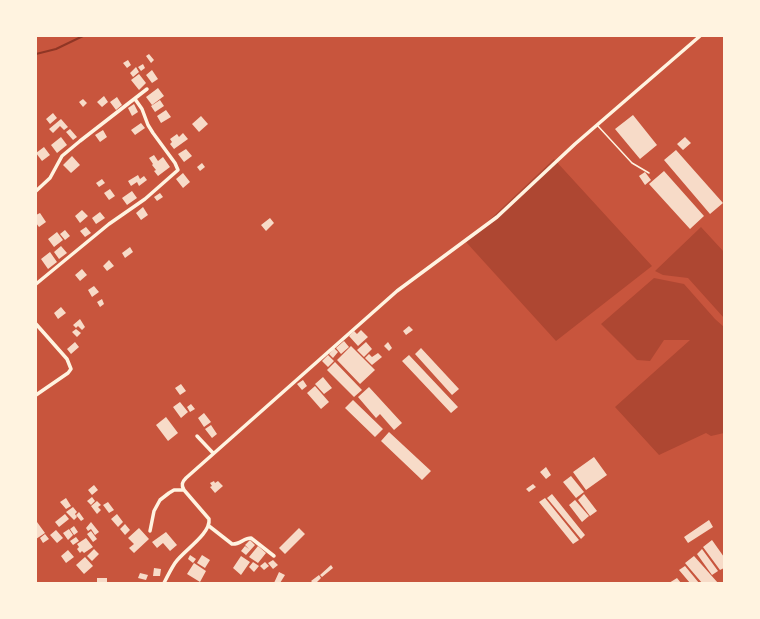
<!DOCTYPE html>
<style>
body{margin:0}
#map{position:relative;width:760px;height:619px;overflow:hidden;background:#c8553d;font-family:"Alegreya Sans",sans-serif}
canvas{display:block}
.frame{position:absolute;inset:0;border:37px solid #fff3e0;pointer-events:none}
</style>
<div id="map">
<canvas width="760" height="619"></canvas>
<div class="frame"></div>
</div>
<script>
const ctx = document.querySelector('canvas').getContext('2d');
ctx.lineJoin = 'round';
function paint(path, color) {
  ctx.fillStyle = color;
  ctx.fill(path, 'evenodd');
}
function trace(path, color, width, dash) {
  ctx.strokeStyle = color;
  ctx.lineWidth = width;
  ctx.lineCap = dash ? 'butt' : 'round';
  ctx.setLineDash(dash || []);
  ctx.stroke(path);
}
paint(new Path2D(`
 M 554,159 L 652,266 L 556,341 L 466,242 Z
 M 701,227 L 724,252 L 724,318 L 688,278 L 663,275 L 655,271 Z
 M 654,278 L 684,284 L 715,319 L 724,327 L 724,433 L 711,436 L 706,433 L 659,455 L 615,407 L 690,340 L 664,340 L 650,361 L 637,360 L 601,324 Z`), '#ae4732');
trace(new Path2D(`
 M 36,54 L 56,49 L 83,36`), '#8f3625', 2);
paint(new Path2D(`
 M 149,54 L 154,60 L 151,63 L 146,56 Z
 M 128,60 L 131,65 L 127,68 L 123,63 Z
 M 143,64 L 145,68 L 141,71 L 138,67 Z
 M 136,67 L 139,72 L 133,77 L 130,73 Z
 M 152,70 L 158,79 L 152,83 L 146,75 Z
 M 139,74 L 146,83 L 139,90 L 131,80 Z
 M 158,88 L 164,96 L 152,105 L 146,97 Z
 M 104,96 L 108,102 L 102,107 L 97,102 Z
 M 117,97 L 122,105 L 116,110 L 110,102 Z
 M 83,99 L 87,103 L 83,107 L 79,102 Z
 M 160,100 L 164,106 L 155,112 L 151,106 Z
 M 134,104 L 138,112 L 132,116 L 128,108 Z
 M 166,110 L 171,117 L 161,123 L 157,116 Z
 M 53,113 L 57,118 L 50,124 L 46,119 Z
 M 633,115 L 657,145 L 640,159 L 615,129 Z
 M 201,116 L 208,124 L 199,132 L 192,124 Z
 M 61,119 L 68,127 L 64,130 L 60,126 L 53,133 L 49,129 Z
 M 141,123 L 145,128 L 135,135 L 131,130 Z
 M 70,129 L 77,137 L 73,140 L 66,132 Z
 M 103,130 L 107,137 L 100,142 L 95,135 Z
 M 183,133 L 188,139 L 174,149 L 170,144 L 172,142 L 170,139 L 177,134 L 179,137 Z
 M 61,137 L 67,145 L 57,153 L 51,145 Z
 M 685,137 L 691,143 L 683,150 L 677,144 Z
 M 44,147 L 50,155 L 42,161 L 36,153 Z
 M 186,149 L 192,156 L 184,162 L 178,154 Z
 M 676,150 L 723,203 L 710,214 L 664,160 Z
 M 154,155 L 158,161 L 163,157 L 170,167 L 158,176 L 154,171 L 156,170 L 152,165 L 153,164 L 149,158 Z
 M 72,156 L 80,165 L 71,173 L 63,165 Z
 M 202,163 L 205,167 L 200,171 L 197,167 Z
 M 664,171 L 704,216 L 690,229 L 649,184 Z
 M 645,172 L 651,180 L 645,185 L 639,176 Z
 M 183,173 L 190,182 L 183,188 L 176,179 Z
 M 138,175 L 140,179 L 144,176 L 147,180 L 139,186 L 137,182 L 131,186 L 128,181 Z
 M 102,179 L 105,183 L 99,187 L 96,183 Z
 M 110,189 L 115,196 L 109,200 L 104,193 Z
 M 132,191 L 137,198 L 127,205 L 122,198 Z
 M 160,193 L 163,197 L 157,201 L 154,197 Z
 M 143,207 L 148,215 L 141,220 L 136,213 Z
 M 82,210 L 88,216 L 80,223 L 75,216 Z
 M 100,212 L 105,218 L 96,224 L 92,218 Z
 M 40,213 L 46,222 L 39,227 L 36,223 L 36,215 Z
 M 270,218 L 274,223 L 266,231 L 261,225 Z
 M 86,227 L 91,233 L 85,237 L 80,231 Z
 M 65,230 L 70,236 L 65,240 L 60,234 Z
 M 57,232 L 63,240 L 54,247 L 48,239 Z
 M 61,246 L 67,253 L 59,259 L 54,252 Z
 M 130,247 L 133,252 L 125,258 L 122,253 Z
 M 50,252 L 57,262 L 48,269 L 41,259 Z
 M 109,260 L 114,266 L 107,271 L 103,266 Z
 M 82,269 L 87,275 L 80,281 L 75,275 Z
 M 94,286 L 99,292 L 92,297 L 88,290 Z
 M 102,299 L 104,304 L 100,307 L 97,302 Z
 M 61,307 L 66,313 L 58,319 L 54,313 Z
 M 80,319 L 85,327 L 82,330 L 78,326 L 76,328 L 73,325 Z
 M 409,326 L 413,330 L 406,335 L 403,331 Z
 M 76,329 L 81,333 L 77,337 L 72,332 Z
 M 361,330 L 368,337 L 358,346 L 349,336 L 354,331 L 357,334 Z
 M 344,341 L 349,347 L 341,354 L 336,348 Z
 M 75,342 L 79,347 L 71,354 L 67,349 Z
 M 366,342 L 372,349 L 364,357 L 357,350 Z
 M 388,342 L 392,348 L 389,351 L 384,346 Z
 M 351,346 L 375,370 L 360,384 L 337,360 Z
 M 334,348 L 338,352 L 333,358 L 329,354 Z
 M 421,348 L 459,389 L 452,395 L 415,354 Z
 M 378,353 L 382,357 L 372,365 L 365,358 L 369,354 L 372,357 Z
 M 328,355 L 334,361 L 328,367 L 322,361 Z
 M 409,355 L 458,407 L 451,413 L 402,361 Z
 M 335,362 L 362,390 L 354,397 L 327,370 Z
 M 323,377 L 332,388 L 324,394 L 315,384 Z
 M 303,380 L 307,386 L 302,390 L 297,384 Z
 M 181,384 L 186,391 L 180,395 L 175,388 Z
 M 315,386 L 329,402 L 321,409 L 307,393 Z
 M 369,387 L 402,423 L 394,430 L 380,414 L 376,418 L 358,397 Z
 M 353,400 L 383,429 L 375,437 L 345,408 Z
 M 180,402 L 188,412 L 181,418 L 173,407 Z
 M 191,404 L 195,409 L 190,412 L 187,407 Z
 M 204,413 L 211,422 L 204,427 L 198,418 Z
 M 166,417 L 178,433 L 168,441 L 156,425 Z
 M 211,425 L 217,434 L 212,438 L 205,429 Z
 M 389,432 L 431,471 L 422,480 L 381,441 Z
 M 594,457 L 607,475 L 586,490 L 573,472 Z
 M 546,467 L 551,475 L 546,479 L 540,472 Z
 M 571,476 L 584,492 L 576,498 L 563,482 Z
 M 214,481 L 215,483 L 218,481 L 223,486 L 215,493 L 210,487 L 212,486 L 210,483 Z
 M 533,484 L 536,487 L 529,492 L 526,489 Z
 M 94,485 L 98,490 L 92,495 L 88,490 Z
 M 552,494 L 585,535 L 581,539 L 547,498 Z
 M 584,494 L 597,511 L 590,516 L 578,500 Z
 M 92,497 L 95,501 L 91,505 L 87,501 Z
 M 66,498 L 71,506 L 66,509 L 60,502 Z
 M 545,498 L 579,540 L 573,544 L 539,502 Z
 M 575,500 L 589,516 L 582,522 L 569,505 Z
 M 97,501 L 101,505 L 98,507 L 101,510 L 97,514 L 91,506 Z
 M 108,502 L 114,510 L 109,513 L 103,505 Z
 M 73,507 L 77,512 L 75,514 L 77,517 L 74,520 L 66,512 Z
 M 79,512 L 84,519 L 81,521 L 76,515 Z
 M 65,514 L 69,519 L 59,527 L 55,522 Z
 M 117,514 L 123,522 L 118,527 L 111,519 Z
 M 709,520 L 713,527 L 688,543 L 684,537 Z
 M 37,522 L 45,533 L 36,539 L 36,523 Z
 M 91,522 L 99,532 L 95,535 L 91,529 L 88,531 L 86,528 Z
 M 125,524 L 130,530 L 125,535 L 120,529 Z
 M 74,526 L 78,532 L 74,535 L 70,529 Z
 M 139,528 L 149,539 L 134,553 L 129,548 L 134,544 L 128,538 Z
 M 299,528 L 305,534 L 285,554 L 279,548 Z
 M 69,529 L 73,535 L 68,540 L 63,533 Z
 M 56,530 L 63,538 L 57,543 L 50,535 Z
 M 91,531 L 97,539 L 93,542 L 87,534 Z
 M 166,532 L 177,545 L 170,551 L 163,543 L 157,548 L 152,542 Z
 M 45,534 L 49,539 L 43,543 L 40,538 Z
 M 76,537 L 79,541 L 73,545 L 70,541 Z
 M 86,538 L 93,547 L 84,553 L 82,551 L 80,553 L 77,549 L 79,547 L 77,544 Z
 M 250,540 L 255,545 L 246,555 L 241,551 L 245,546 L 249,549 L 245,545 Z
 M 712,540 L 724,557 L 724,568 L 720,570 L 703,547 Z
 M 258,546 L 266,553 L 258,563 L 249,557 Z
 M 94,549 L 99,554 L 92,561 L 87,556 Z
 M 702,549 L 718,571 L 712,575 L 697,554 Z
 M 68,550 L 74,557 L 66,563 L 61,556 Z
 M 190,555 L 196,559 L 193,563 L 188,559 Z
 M 202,555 L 210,560 L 205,568 L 197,563 Z
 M 241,556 L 250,562 L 241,575 L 233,568 Z
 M 694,556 L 718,583 L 702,583 L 685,563 Z
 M 85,557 L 93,566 L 84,574 L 76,565 Z
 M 273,560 L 278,565 L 273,569 L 268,563 Z
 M 253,562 L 259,566 L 254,572 L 249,567 Z
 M 265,562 L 269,566 L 264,570 L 260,566 Z
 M 194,563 L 206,571 L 200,582 L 187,574 Z
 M 331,565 L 333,568 L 322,577 L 320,575 Z
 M 685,566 L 699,583 L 690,583 L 679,570 Z
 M 154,568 L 161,569 L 160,576 L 153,576 Z
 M 279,572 L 285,575 L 280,583 L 274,583 Z
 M 140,573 L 148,575 L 146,580 L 138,578 Z
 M 319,575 L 321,578 L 316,583 L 313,583 L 311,581 Z
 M 97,578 L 107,578 L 107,583 L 97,583 Z
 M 677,578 L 681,583 L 669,583 Z`), '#f7dbc8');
trace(new Path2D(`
 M 597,125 L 632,163 L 649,173`), '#fff3e0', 1.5);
trace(new Path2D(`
 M 36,191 L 50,178 L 62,156 L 80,141 L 147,89
 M 36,284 L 109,224 L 145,199 L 178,170 L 175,163 L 153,133 L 148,125 L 142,109 L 135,99
 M 36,324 L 67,359 L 71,369 L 68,373 L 36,395
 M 197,436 L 213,453
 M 209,526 L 232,544 C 239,545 244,538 251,538 L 274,556
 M 150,531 L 154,511 L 160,500 L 169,493 L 174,490 L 184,490
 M 164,583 C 167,577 171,569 175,563 C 183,551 211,534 209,519 L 184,490 C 181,485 182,482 186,478 L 397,291 L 497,217 L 575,144 L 700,36`), '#fff3e0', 3.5);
</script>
